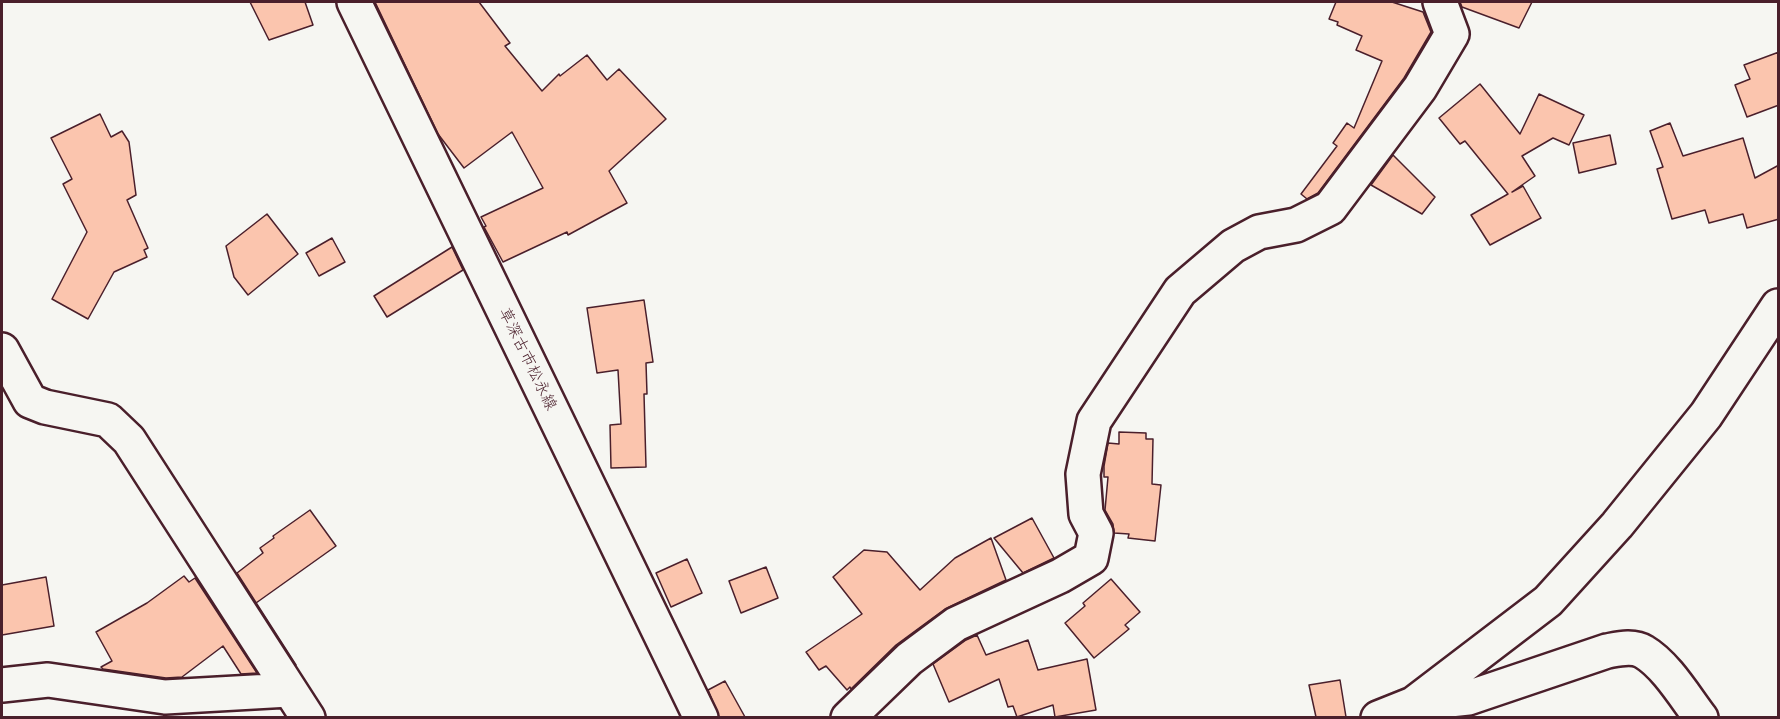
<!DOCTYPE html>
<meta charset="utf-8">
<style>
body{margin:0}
#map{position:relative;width:1780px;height:719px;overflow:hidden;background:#f6f6f2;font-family:Mali,sans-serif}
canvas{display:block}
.frame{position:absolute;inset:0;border:3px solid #4a1f2b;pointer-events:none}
</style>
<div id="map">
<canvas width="1780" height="719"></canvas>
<div class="frame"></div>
</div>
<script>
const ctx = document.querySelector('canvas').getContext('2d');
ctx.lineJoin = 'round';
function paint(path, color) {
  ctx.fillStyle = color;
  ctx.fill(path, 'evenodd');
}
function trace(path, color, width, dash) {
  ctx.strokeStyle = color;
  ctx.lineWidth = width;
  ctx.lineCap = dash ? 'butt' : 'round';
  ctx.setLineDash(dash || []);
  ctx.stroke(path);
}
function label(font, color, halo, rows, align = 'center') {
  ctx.font = font + ' Mali,"Klee One",sans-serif';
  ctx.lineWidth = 4.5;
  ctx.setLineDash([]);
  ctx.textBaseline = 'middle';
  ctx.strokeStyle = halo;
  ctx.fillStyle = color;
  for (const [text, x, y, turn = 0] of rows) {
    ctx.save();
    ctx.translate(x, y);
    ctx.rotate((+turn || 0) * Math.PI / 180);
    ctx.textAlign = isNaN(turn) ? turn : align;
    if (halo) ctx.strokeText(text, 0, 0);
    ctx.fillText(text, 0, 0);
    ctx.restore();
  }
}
const building = new Path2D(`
 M 250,2 L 305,2 L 313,25 L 269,40 Z
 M 375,2 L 479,2 L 510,43 L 505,46 L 542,91 L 559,74 L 560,76 L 587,55 L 607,80 L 619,69 L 666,119 L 609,171 L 627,203 L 568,235 L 567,232 L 503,262 L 484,227 L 486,226 L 481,217 L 543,188 L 512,132 L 464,168 L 438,134 Z
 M 1336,2 L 1392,2 L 1423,12 L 1431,32 L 1404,78 L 1318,193 L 1307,199 L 1301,194 L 1337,146 L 1333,143 L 1347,123 L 1354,128 L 1382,61 L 1356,50 L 1362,36 L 1337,25 L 1338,22 L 1329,19 Z
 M 1460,2 L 1532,2 L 1519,28 L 1462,7 Z
 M 1779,52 L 1779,105 L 1747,117 L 1735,85 L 1750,79 L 1744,65 Z
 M 1480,84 L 1520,134 L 1539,94 L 1584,115 L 1569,145 L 1553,138 L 1522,156 L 1535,176 L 1512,192 L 1523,186 L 1541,218 L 1490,245 L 1471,215 L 1508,194 L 1465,141 L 1460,144 L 1439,118 Z
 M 100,114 L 111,137 L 122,131 L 129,142 L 136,195 L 127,200 L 148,248 L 144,250 L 147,257 L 114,272 L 88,319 L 52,299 L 87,232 L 63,184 L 72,179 L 51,138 Z
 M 1670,123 L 1683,156 L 1743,138 L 1755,178 L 1779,165 L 1779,219 L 1747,228 L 1743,214 L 1709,223 L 1705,210 L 1672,219 L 1657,169 L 1663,167 L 1650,131 Z
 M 1610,135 L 1616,164 L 1579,173 L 1573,143 Z
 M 1393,155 L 1435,197 L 1422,214 L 1371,185 Z
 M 267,214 L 298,254 L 248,295 L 234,277 L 226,246 Z
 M 332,238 L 345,262 L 319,276 L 306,253 Z
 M 452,247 L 463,270 L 387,317 L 374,296 Z
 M 644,300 L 653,362 L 646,363 L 647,394 L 644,394 L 646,467 L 611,468 L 610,425 L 621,424 L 618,370 L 597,373 L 587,308 Z
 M 1119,432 L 1146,433 L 1146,439 L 1153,439 L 1152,484 L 1161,485 L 1155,541 L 1128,538 L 1129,534 L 1114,533 L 1113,524 L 1105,510 L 1108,477 L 1104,477 L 1104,466 L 1108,443 L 1119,444 Z
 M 310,510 L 336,546 L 256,603 L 296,665 L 237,573 L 263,553 L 260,548 L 274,538 L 273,536 Z
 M 1032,518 L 1054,558 L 1023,573 L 994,538 Z
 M 991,538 L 1006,580 L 945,609 L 896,645 L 851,689 L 850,687 L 847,690 L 826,666 L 819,670 L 806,652 L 862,614 L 833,577 L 864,550 L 887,552 L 920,590 L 955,558 Z
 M 687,559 L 702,593 L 671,607 L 656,573 Z
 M 766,567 L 778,598 L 741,613 L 729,581 Z
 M 184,576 L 189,582 L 195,578 L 257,673 L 241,674 L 223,646 L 182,677 L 166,678 L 103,669 L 101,667 L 112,661 L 96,632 L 147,603 Z
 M 46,577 L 54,626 L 2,635 L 2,585 Z
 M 1111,579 L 1140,612 L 1125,625 L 1129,629 L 1094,658 L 1065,623 L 1085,606 L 1083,603 Z
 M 977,635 L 986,655 L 1028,640 L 1038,670 L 1087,659 L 1096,710 L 1055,717 L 1053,705 L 1017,717 L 1013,706 L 1008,707 L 999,679 L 949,702 L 933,664 L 966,640 Z
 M 1340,680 L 1346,717 L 1316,717 L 1309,685 Z
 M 725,681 L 745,717 L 719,717 L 708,690 Z`);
paint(building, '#fbc5ae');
trace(building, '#4a1f2b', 1.5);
const minor = new Path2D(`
 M 2,350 L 30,401 L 45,407 L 108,420 L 129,440 L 308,718
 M 2,685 L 48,680 L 165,697 L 289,690
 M 1413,704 L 1548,601 L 1617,525 L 1706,415 L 1778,306
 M 848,718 L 909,659 L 956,624 L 1060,576 L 1091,558 L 1096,533 L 1086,514 L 1083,474 L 1094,421 L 1180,291 L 1233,246 L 1259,232 L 1296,225 L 1330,208 L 1420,88 L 1452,34 L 1440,2
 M 1378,718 L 1413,704 L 1468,698 L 1607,651 C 1618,649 1633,645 1644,652 C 1666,665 1685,697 1701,718`);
const major = new Path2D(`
 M 354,2 C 468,241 587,478 701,718`);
trace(minor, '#4a1f2b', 38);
trace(major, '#4a1f2b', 38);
trace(minor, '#f6f6f2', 33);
trace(major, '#f6f6f2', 33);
label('16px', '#4a1f2b', '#f6f6f2', [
 ["草深古市松永線",528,359,64]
]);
</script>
